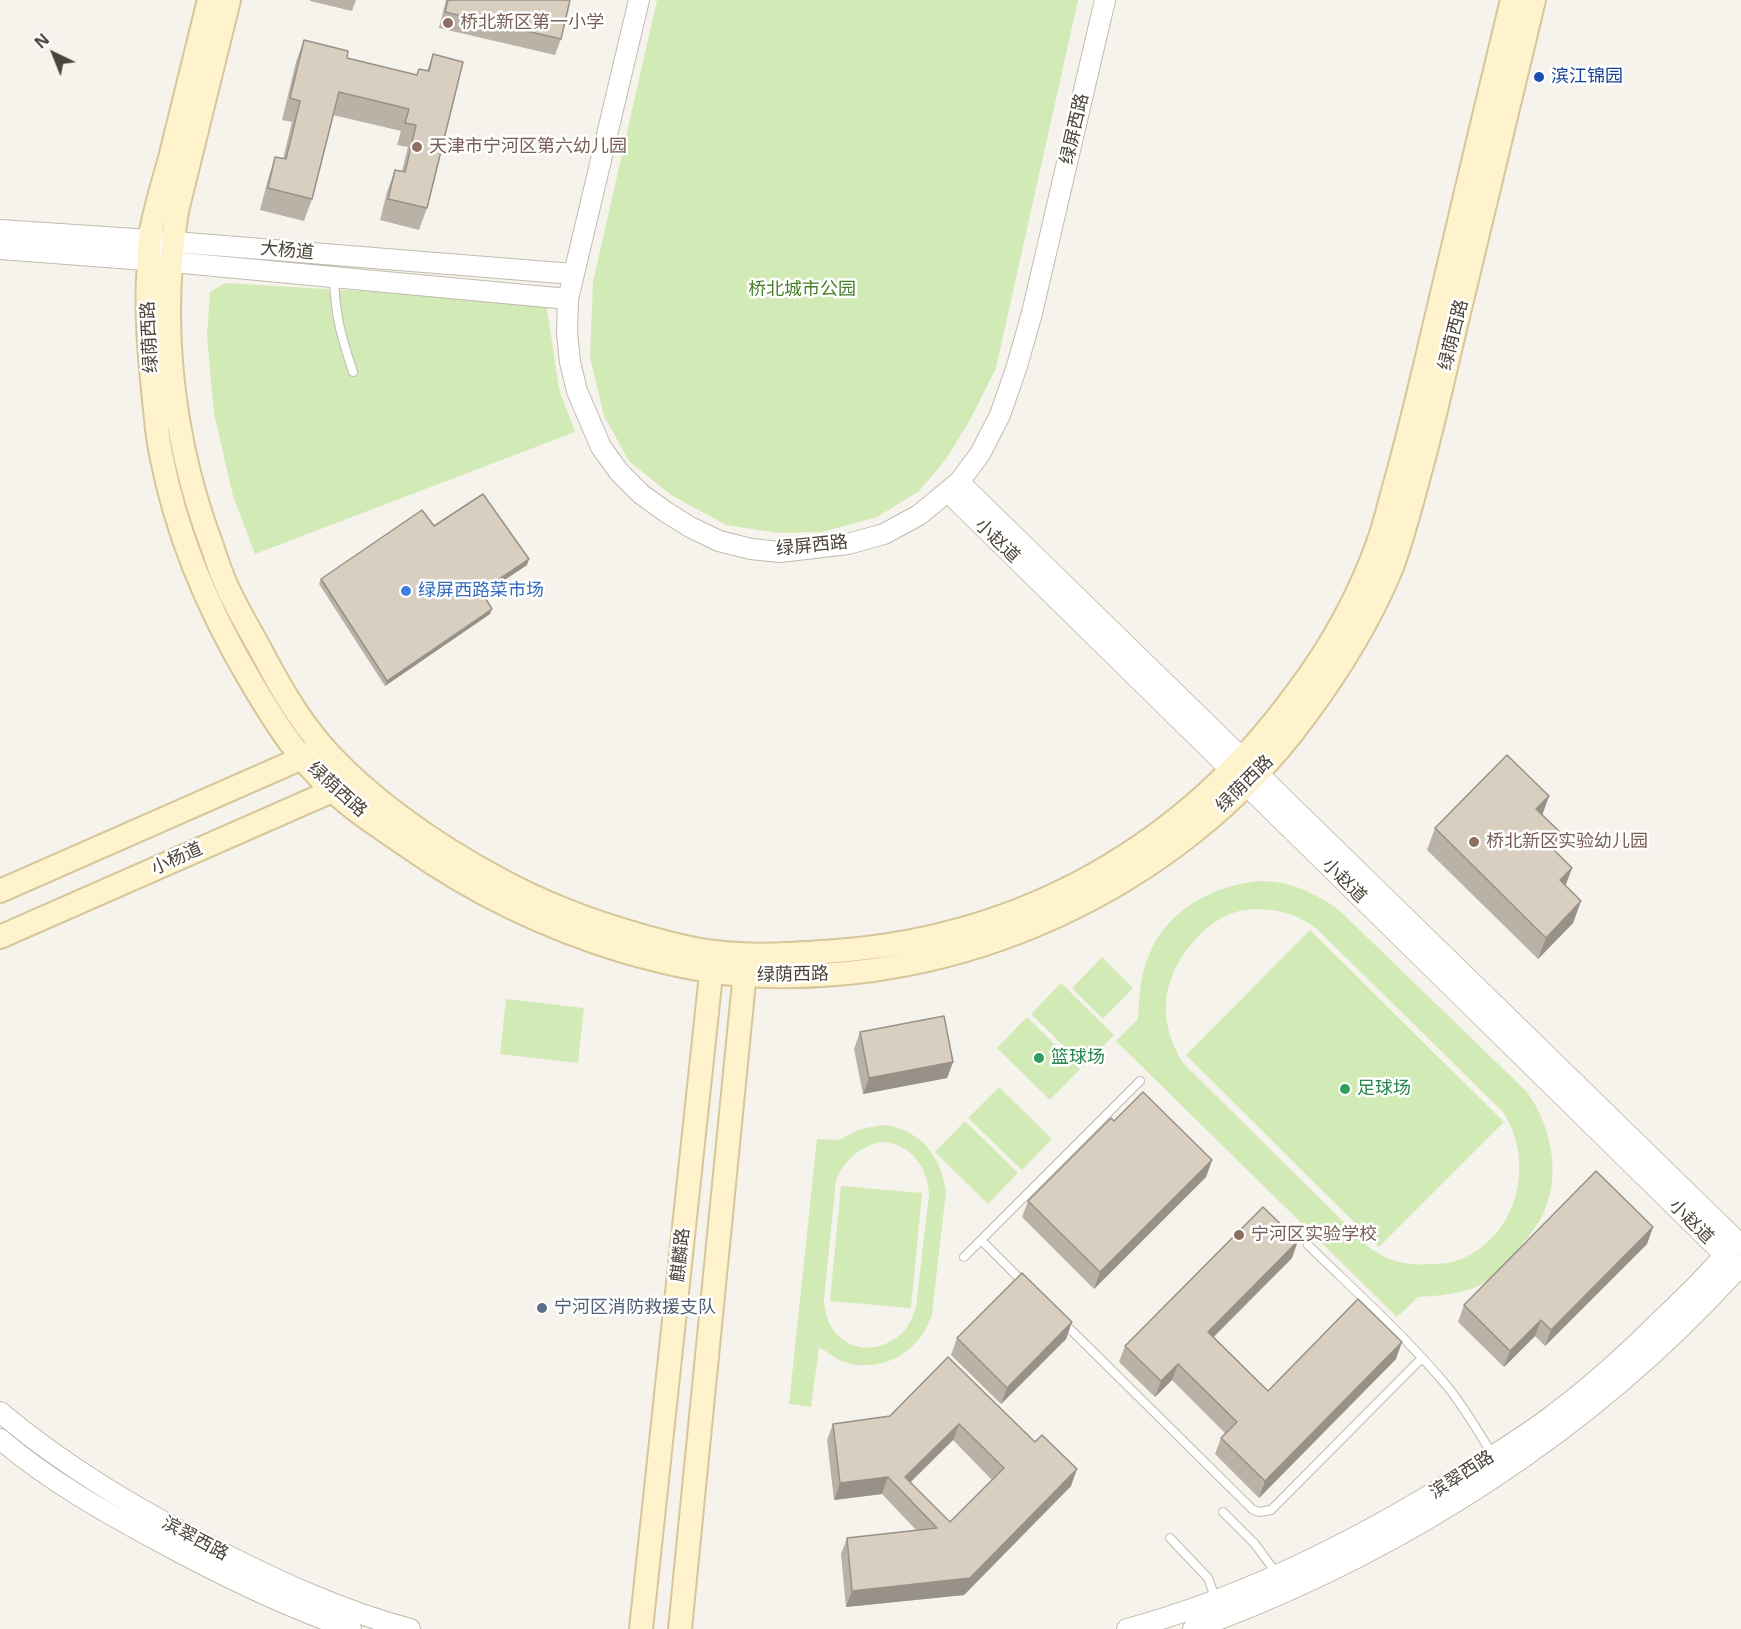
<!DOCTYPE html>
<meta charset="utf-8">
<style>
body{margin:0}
#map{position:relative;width:1741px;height:1629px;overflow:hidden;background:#f6f3ec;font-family:"Noto Sans",sans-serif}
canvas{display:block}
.north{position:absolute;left:24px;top:24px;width:60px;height:60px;-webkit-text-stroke:4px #fff;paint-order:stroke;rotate:317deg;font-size:16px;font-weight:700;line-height:24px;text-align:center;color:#4b4439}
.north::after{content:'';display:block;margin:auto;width:21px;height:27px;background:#4b4439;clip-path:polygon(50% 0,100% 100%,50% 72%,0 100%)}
</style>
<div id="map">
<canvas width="1741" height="1629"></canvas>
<div class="north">N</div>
</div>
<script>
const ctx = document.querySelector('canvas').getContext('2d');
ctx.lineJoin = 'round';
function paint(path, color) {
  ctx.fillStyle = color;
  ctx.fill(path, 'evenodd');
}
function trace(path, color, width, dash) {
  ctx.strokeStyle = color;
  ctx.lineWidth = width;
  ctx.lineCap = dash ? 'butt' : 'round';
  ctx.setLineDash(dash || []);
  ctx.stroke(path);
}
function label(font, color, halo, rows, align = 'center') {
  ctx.font = font + ' "Noto Sans","Noto Sans SC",sans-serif';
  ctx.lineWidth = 5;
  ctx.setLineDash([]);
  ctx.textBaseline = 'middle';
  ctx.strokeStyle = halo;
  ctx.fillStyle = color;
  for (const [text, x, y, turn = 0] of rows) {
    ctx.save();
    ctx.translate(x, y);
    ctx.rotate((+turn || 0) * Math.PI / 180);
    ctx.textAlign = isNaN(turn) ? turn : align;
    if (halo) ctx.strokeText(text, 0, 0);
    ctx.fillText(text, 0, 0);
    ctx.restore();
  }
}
paint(new Path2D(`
 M 657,0 L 1078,0 L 996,368 L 970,420 L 946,459 L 919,491 L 877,517 L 822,532 L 778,533 L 726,525 L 671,495 L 629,461 L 604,416 L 590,357 L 593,282 Z
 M 225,283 L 546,302 L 559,389 L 575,432 L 255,554 L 233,496 L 214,414 L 207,336 L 210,292 Z
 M 1259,881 C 1290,881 1314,892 1339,910 L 1527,1092 C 1550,1124 1561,1171 1545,1209 C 1540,1223 1529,1235 1520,1247 C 1509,1262 1494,1279 1476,1287 C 1458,1294 1438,1296 1418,1297 L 1397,1317 L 1116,1041 L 1138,1019 C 1139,998 1140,975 1149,955 C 1167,910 1212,886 1259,881 ZM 1254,909 C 1281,910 1295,913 1317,929 L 1503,1112 C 1536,1162 1518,1237 1459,1260 C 1451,1263 1441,1264 1432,1264 C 1409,1266 1389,1262 1370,1248 L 1183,1063 C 1172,1045 1164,1024 1166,1002 C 1168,966 1201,922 1236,912 C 1242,910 1249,910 1254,909 Z
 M 1310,930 L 1504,1122 L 1379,1247 L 1186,1055 Z
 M 1102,957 L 1133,988 L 1103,1019 L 1072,988 Z
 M 1061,983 L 1114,1035 L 1084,1066 L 1031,1014 Z
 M 506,999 L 584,1008 L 578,1063 L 500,1054 Z
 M 1027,1017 L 1080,1069 L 1050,1100 L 997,1048 Z
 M 999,1087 L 1052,1139 L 1022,1170 L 968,1118 Z
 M 965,1121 L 1018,1173 L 988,1204 L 935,1152 Z
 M 885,1125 C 922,1131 941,1156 946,1192 L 932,1314 C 923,1342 901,1362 871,1365 C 863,1365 855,1366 847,1363 C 837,1360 828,1353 819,1347 L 811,1407 L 789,1404 L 817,1139 L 839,1140 L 860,1129 ZM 879,1142 C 909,1141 928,1167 929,1194 L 916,1307 C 912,1319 907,1331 896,1338 C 862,1362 824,1339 824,1299 L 836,1180 C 845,1160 858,1148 879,1142 Z
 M 841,1186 L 922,1193 L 911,1308 L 830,1301 Z`), '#d2eab5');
const service = new Path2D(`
 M 334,277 C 335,315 341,336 353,372
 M 981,1240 L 1025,1284
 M 1308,1245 C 1355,1291 1405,1336 1447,1386 C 1464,1407 1478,1431 1492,1454
 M 964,1257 L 1140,1081
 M 1063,1322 L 1252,1509 L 1259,1512 L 1271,1510 L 1422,1358
 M 1223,1512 L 1255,1544 L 1277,1574
 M 1170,1538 L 1208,1578 L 1216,1600`);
const tertiary = new Path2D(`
 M 639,0 L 568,299 L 567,333 L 570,362 L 577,391 L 601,447 L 619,472 L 641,494 L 666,512 L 690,527 L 719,541 L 751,549 L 780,552 L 848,544 L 884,534 L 919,515 L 959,482 L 980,454 L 1000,415 L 1017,366 L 1032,313 L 1105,0
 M 0,230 L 150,240 L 573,274
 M 0,249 L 172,262 L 568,299
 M 959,482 L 1741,1245
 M 948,492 L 1741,1271
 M 0,1412 C 65,1467 139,1510 215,1549 C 277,1581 342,1611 410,1629
 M 0,1439 C 49,1481 108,1514 164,1544 C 225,1577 286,1607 351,1629
 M 1127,1629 C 1246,1597 1359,1540 1464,1474 C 1494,1455 1526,1436 1554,1414 C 1593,1385 1629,1352 1663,1318 C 1687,1295 1711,1272 1732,1246
 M 1193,1629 C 1400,1554 1594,1429 1741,1265`);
const secondary = new Path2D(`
 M 209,0 C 196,53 183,106 170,158 C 163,184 154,211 150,237 C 148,251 149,265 148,278 C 146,319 150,359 154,400 C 156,418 157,436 161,454 C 176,533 209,611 250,680 C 273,719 297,758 331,789 C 354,811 381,828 407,846 C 475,894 546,928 626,952 C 665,963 706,973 746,975 C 958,989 1177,889 1303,719 C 1338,672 1370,621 1392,567 C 1403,537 1411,506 1419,476 C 1434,423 1445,370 1458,317 C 1483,211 1509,106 1534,0
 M 229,0 L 177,211 C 159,323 172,440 212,546 C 217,561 222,577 229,591 C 238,610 248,627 258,645 C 277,681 296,716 323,747 C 369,799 436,845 497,878 C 544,904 592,922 643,936 C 667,943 690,949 715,952 C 755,957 796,954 836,951 C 1025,937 1186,845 1297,692 C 1331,647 1359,596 1378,543 C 1385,524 1389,504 1395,484 C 1410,430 1423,375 1436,319 C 1461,213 1486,106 1512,0
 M 0,891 L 302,758 L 313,751
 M 0,937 L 332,791 L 342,781
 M 641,1629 L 713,956
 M 680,1629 L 746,962`);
trace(service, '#c2bbae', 10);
trace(tertiary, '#c2bbae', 22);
trace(secondary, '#d6c79b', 26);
trace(service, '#fff', 8);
trace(tertiary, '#fff', 20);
trace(secondary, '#fff3cd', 22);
paint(new Path2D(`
 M 310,0 L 356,0 L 352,11 L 310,1 Z
 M 446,0 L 570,0 L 561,39 L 555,55 L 439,28 Z
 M 304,40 L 347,58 L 417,75 L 419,69 L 427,71 L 433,54 L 427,208 L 419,230 L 380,220 L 387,192 L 395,170 L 402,171 L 408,147 L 397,145 L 401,131 L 333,115 L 312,199 L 304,221 L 260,210 L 268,179 L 275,157 L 283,159 L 292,122 L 282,120 L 296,62 Z
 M 434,526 L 527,565 L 483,594 L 490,614 L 385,686 L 319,584 L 321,579 Z
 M 1549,796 L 1542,815 L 1560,832 L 1553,850 L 1572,868 L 1565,886 L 1581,901 L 1573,923 L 1538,959 L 1427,850 L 1435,828 Z
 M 860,1032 L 953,1062 L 947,1078 L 863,1094 L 854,1049 Z
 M 1114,1121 L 1212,1160 L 1206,1177 L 1094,1289 L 1022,1217 L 1028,1201 Z
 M 1653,1227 L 1647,1244 L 1545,1346 L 1535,1336 L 1504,1367 L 1458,1322 L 1464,1305 Z
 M 1292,1258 L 1214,1337 L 1268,1391 L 1396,1359 L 1259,1498 L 1215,1454 L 1221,1438 L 1225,1433 L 1172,1380 L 1155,1397 L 1119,1362 L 1125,1346 Z
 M 1072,1322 L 1066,1339 L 1001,1404 L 951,1355 L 957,1338 Z
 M 948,1357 L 1071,1486 L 964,1595 L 846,1607 L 841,1554 L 847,1538 L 917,1531 L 882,1494 L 834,1500 L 827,1440 L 833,1424 L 890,1416 ZM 953,1440 L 992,1480 L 950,1522 L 910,1483 Z`), '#bab2a6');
paint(new Path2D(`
 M 529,559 L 527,565 L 479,597 L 481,591 Z
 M 492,609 L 490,614 L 385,686 L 387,681 Z
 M 1549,796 L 1541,818 L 1536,809 Z
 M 1560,832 L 1552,854 L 1548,844 Z
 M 1572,868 L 1564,890 L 1560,880 Z
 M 1581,901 L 1573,923 L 1538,959 L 1546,938 Z
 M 953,1062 L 947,1078 L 863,1094 L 869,1078 Z
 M 1212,1160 L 1206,1177 L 1094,1289 L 1100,1272 Z
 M 1653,1227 L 1647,1244 L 1545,1346 L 1551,1330 Z
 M 1298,1241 L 1292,1258 L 1202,1348 L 1208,1332 Z
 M 1541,1320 L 1535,1336 L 1504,1367 L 1510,1351 Z
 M 1072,1322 L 1066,1339 L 1001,1404 L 1007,1388 Z
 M 1402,1342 L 1396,1359 L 1259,1498 L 1265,1481 Z
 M 1178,1364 L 1172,1380 L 1155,1397 L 1161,1381 Z
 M 959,1424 L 953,1440 L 901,1491 L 905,1477 Z
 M 1077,1469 L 1071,1486 L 964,1595 L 846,1607 L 852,1591 Z
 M 888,1477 L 882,1494 L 834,1500 L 840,1483 Z`), '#979187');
const building = new Path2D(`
 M 448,0 L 570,0 L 561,39 L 445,12 Z
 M 304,40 L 348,51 L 347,58 L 417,75 L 419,69 L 429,71 L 433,54 L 463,62 L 427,208 L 388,199 L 395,170 L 405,172 L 416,125 L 405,123 L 409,109 L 339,92 L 312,199 L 268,188 L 275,157 L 286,159 L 300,101 L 290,98 Z
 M 483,494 L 529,559 L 481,591 L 492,609 L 387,681 L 321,579 L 422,510 L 434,526 Z
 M 1507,755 L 1549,796 L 1536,809 L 1560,832 L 1548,844 L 1572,868 L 1560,880 L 1581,901 L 1546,938 L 1435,828 Z
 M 944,1016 L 953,1062 L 869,1078 L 860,1032 Z
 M 1143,1092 L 1212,1160 L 1100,1272 L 1028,1201 L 1111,1118 L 1114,1121 Z
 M 1596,1171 L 1653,1227 L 1551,1330 L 1541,1320 L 1510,1351 L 1464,1305 Z
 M 1263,1207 L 1298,1241 L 1208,1332 L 1268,1391 L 1358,1299 L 1402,1342 L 1265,1481 L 1221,1438 L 1237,1422 L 1178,1364 L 1161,1381 L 1125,1346 Z
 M 1022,1273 L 1072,1322 L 1007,1388 L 957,1338 Z
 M 948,1357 L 1035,1442 L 1042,1435 L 1077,1469 L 970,1578 L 852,1591 L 847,1538 L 937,1528 L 888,1477 L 840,1483 L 833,1424 L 890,1416 ZM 959,1424 L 1004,1468 L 950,1522 L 905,1477 Z`);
paint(building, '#d8cfc1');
trace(building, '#979187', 1.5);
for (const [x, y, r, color] of [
 [448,23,6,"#8d6e63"],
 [1539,77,6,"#1a4fb4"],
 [417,147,6,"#8d6e63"],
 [406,591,6,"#3f7fe0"],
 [1474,842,6,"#8d6e63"],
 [1039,1058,6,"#2e9e5b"],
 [1345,1089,6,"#2e9e5b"],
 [1239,1235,6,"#8d6e63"],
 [542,1308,6,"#5c6f8a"]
]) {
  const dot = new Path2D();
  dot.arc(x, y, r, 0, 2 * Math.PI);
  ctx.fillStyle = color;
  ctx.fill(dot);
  trace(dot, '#fff', 2);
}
label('18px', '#785e54', '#fff', [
 ["桥北新区第一小学",460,23],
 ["天津市宁河区第六幼儿园",429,147],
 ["桥北新区实验幼儿园",1486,842],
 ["宁河区实验学校",1251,1235]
], 'left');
label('18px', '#164399', '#fff', [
 ["滨江锦园",1551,77]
], 'left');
label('18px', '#4b4439', '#fff', [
 ["绿屏西路",1075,129,-77],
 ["大杨道",287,251,5],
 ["绿荫西路",1454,335,-76],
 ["绿荫西路",150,337,-93],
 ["小赵道",997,541,44],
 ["绿屏西路",812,546,-6],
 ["绿荫西路",1245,784,-45],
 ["绿荫西路",337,790,42],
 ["小杨道",177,859,-24],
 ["小赵道",1344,881,45],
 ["绿荫西路",793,975,-1],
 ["小赵道",1691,1222,45],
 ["麒麟路",681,1255,-84],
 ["滨翠西路",1462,1475,-33],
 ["滨翠西路",195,1539,28]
]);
label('18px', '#4a7f2a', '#fff', [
 ["桥北城市公园",802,290]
]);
label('18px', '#366cbe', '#fff', [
 ["绿屏西路菜市场",418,591]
], 'left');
label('18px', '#27864d', '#fff', [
 ["篮球场",1051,1058],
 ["足球场",1357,1089]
], 'left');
label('18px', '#4e5e75', '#fff', [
 ["宁河区消防救援支队",554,1308]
], 'left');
</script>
